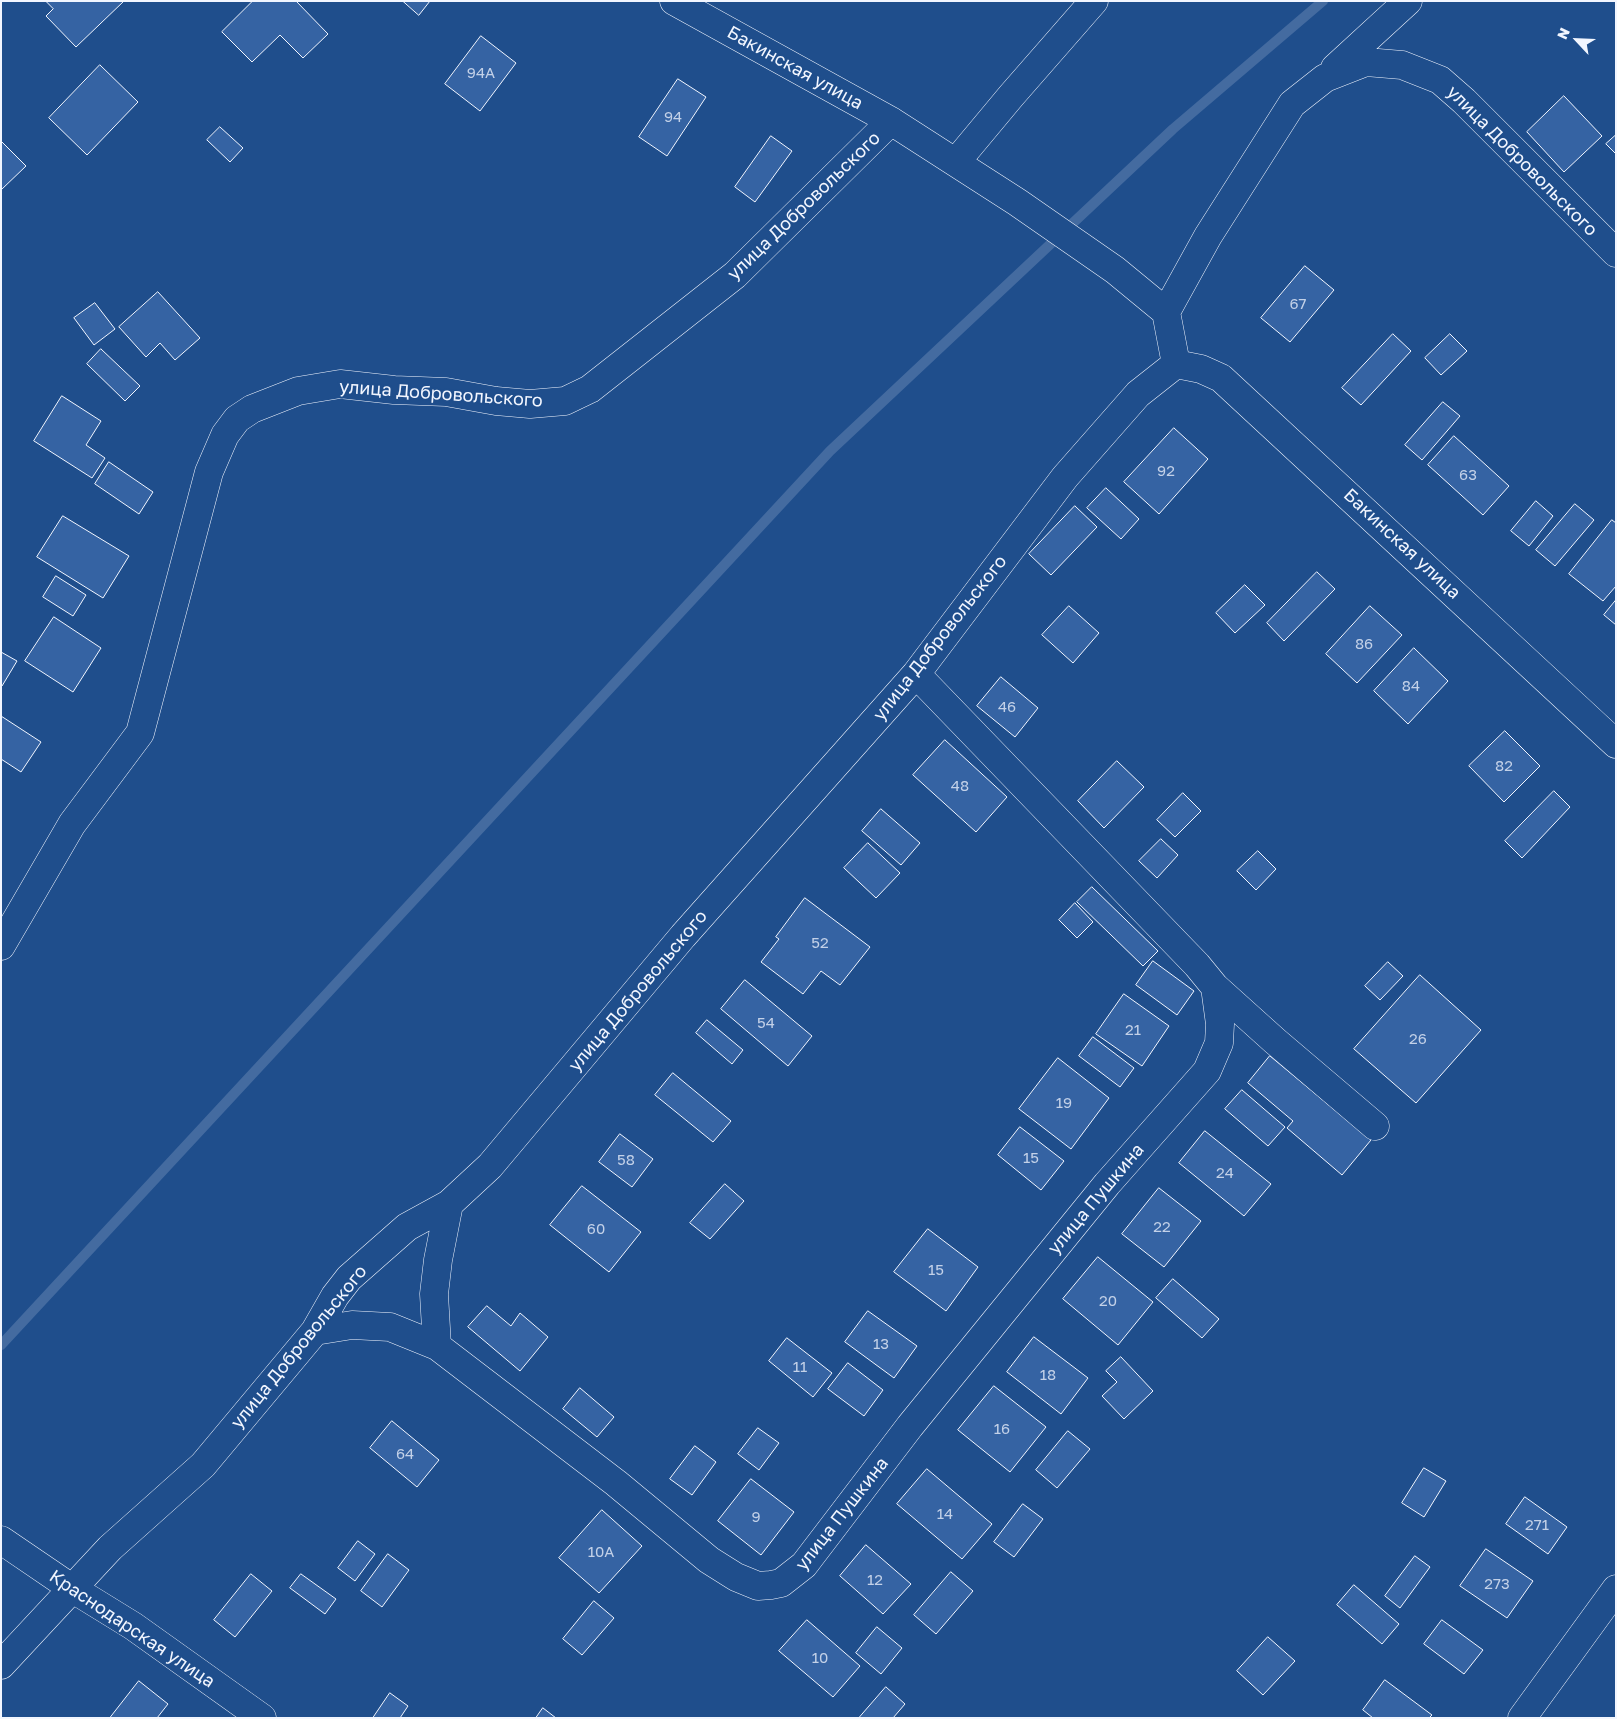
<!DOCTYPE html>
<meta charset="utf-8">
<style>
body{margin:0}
#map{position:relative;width:1617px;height:1719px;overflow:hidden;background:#1f4e8c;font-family:"Golos Text",sans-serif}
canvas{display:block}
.frame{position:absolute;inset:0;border:2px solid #f2f6ff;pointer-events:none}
.north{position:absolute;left:1552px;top:15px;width:50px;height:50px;-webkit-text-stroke:4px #1f4e8c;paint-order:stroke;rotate:295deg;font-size:14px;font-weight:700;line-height:20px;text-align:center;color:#f2f6ff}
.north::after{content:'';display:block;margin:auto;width:18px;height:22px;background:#f2f6ff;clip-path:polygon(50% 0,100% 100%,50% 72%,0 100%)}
</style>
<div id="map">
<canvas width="1617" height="1719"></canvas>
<div class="frame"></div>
<div class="north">N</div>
</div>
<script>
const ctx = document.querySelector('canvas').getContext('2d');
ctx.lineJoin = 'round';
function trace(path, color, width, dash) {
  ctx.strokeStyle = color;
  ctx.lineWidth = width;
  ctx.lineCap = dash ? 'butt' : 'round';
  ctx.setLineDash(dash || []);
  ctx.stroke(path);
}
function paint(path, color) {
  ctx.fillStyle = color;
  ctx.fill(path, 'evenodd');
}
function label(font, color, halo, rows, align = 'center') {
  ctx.font = font + ' "Golos Text",sans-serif';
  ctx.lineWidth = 4;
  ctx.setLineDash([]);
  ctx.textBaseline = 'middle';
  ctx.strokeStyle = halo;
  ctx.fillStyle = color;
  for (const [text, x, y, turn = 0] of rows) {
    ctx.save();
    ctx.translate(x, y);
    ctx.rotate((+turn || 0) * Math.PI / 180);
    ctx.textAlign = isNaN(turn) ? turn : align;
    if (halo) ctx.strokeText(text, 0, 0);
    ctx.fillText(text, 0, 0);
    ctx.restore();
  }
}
trace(new Path2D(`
 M 1,1345 L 830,451 L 1173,129 L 1323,1`), '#446ba0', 10);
const building = new Path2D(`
 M 46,1 L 124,1 L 76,47 L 46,16 L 53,9 Z
 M 253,1 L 296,1 L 328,34 L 303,58 L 280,35 L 252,62 L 222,32 Z
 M 403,1 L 430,1 L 419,15 Z
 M 481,36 L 516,63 L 480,111 L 445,84 Z
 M 100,65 L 138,102 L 87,155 L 49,118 Z
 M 678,79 L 706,97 L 667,156 L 639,137 Z
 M 1564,96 L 1602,136 L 1564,172 L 1527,132 Z
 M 220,127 L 243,148 L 230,162 L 207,140 Z
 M 1616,135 L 1616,154 L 1606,144 Z
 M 771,136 L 792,151 L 755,202 L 735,187 Z
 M 1,141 L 26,166 L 1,190 Z
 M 1305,266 L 1334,290 L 1290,342 L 1261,318 Z
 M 158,292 L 200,338 L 175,360 L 160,343 L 146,357 L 119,327 Z
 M 95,303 L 115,329 L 94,345 L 74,318 Z
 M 1393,334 L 1411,351 L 1361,405 L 1342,388 Z
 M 1450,334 L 1467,351 L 1441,375 L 1425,358 Z
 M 101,349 L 140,386 L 125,401 L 87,364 Z
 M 62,396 L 101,421 L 86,445 L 105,458 L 92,478 L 34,441 Z
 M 1443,402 L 1460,416 L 1422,460 L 1405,445 Z
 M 1174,428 L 1208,459 L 1159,514 L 1124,482 Z
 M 1454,436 L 1509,486 L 1483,515 L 1428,465 Z
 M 109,462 L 153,492 L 139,514 L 95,484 Z
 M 1106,488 L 1139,519 L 1121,539 L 1087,508 Z
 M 1536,501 L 1553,516 L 1529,546 L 1511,531 Z
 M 1575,504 L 1594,520 L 1555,566 L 1536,550 Z
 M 1075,506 L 1097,527 L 1051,575 L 1029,554 Z
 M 63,516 L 129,556 L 103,598 L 37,557 Z
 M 1612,520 L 1616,523 L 1616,586 L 1603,601 L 1569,574 Z
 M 1317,572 L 1335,589 L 1284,641 L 1267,623 Z
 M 56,576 L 86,595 L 73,616 L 43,597 Z
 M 1245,585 L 1265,605 L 1235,633 L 1216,613 Z
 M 1616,600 L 1616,625 L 1604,615 Z
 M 1069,606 L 1099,633 L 1073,663 L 1042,635 Z
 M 1370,606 L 1402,635 L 1357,683 L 1326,654 Z
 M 54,617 L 101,648 L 73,692 L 25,661 Z
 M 1414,648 L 1448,681 L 1408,724 L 1374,691 Z
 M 1,652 L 17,661 L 2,686 L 1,685 Z
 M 1001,677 L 1038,708 L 1015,737 L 977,706 Z
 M 1,716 L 41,742 L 21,772 L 1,759 Z
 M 1505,731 L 1540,766 L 1504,802 L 1469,766 Z
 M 945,740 L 1007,797 L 976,832 L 913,775 Z
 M 1117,761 L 1144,787 L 1104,828 L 1078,801 Z
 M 1554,791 L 1570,807 L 1522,858 L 1505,841 Z
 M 1183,793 L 1201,811 L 1175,837 L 1157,820 Z
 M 881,809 L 920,843 L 901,865 L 862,831 Z
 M 1161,839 L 1178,855 L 1157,878 L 1139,861 Z
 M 868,843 L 900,873 L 876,898 L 844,868 Z
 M 1258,851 L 1276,869 L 1256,890 L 1237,871 Z
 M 1092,887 L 1158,951 L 1143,966 L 1077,902 Z
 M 805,898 L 870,947 L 840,985 L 821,971 L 803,994 L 761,962 L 779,939 L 776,937 Z
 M 1075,903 L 1093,922 L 1077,938 L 1059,920 Z
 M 1153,961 L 1194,991 L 1177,1015 L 1136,985 Z
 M 1388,962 L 1403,976 L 1380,1000 L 1365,986 Z
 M 1420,975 L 1481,1030 L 1416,1103 L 1354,1049 Z
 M 745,980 L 812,1036 L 788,1066 L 721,1009 Z
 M 1124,994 L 1169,1026 L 1142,1066 L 1096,1034 Z
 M 707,1020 L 743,1050 L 732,1064 L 696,1033 Z
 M 1093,1037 L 1134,1068 L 1120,1087 L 1079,1056 Z
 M 1270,1056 L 1371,1140 L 1342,1175 L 1287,1128 L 1293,1121 L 1248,1083 Z
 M 1058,1058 L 1109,1098 L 1071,1149 L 1019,1109 Z
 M 673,1073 L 731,1121 L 713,1142 L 655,1095 Z
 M 1242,1090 L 1285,1127 L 1268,1146 L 1225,1109 Z
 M 1020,1127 L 1064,1161 L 1041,1190 L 998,1155 Z
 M 1205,1131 L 1271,1184 L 1244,1216 L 1179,1163 Z
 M 620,1134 L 653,1159 L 632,1187 L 599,1162 Z
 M 725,1184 L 744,1201 L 710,1239 L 690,1223 Z
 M 582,1186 L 641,1232 L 609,1272 L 550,1225 Z
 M 1159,1188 L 1201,1221 L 1164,1267 L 1122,1234 Z
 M 928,1229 L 978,1267 L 946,1311 L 894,1272 Z
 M 1098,1257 L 1153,1302 L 1118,1345 L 1063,1299 Z
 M 1173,1279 L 1219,1319 L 1202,1338 L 1156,1298 Z
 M 487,1306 L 511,1326 L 520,1313 L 548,1337 L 520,1371 L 468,1327 Z
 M 868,1311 L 917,1346 L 894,1378 L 845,1342 Z
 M 1034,1337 L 1088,1378 L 1061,1414 L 1007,1372 Z
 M 787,1338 L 832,1373 L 813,1397 L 769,1361 Z
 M 1121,1357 L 1153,1391 L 1124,1419 L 1102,1396 L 1117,1382 L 1106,1371 Z
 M 848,1363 L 883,1390 L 864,1416 L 828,1389 Z
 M 994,1386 L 1046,1427 L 1010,1472 L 958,1430 Z
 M 580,1388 L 614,1417 L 597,1437 L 563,1409 Z
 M 392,1421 L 439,1460 L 417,1487 L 370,1448 Z
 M 758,1428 L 779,1443 L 759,1470 L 738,1454 Z
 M 1068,1431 L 1090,1449 L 1057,1488 L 1036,1470 Z
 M 695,1446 L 716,1462 L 692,1495 L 670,1479 Z
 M 1424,1468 L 1446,1481 L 1424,1517 L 1402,1503 Z
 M 927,1469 L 992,1524 L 962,1559 L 897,1504 Z
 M 751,1479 L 794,1512 L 761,1555 L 718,1521 Z
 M 1525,1497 L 1567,1527 L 1548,1554 L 1506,1524 Z
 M 1023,1504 L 1043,1519 L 1014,1557 L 994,1542 Z
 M 602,1510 L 642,1546 L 599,1593 L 559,1558 Z
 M 358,1541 L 375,1554 L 355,1581 L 338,1568 Z
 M 866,1545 L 911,1584 L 883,1614 L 840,1576 Z
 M 1486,1549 L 1533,1581 L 1507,1618 L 1460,1586 Z
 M 388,1554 L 409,1570 L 382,1607 L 361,1591 Z
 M 1415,1556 L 1430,1567 L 1400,1608 L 1385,1596 Z
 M 951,1572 L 973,1591 L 936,1634 L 914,1615 Z
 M 251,1574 L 272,1591 L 235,1637 L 214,1620 Z
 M 301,1574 L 336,1599 L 325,1614 L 290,1588 Z
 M 1354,1585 L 1399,1624 L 1382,1644 L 1337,1605 Z
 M 594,1601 L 614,1618 L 582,1655 L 563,1639 Z
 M 807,1620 L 860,1666 L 833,1697 L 779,1651 Z
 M 1442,1620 L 1483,1650 L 1464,1674 L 1424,1644 Z
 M 877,1627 L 902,1648 L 881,1674 L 856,1653 Z
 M 1268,1637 L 1295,1661 L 1263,1695 L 1237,1671 Z
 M 1385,1680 L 1432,1715 L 1429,1718 L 1373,1718 L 1363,1710 Z
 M 139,1681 L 168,1704 L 157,1718 L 110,1718 Z
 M 886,1687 L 905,1704 L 893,1718 L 859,1718 Z
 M 390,1693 L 408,1706 L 400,1718 L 373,1718 Z
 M 543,1708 L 556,1718 L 536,1718 Z`);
paint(building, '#3563a3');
trace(building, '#f2f6ff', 1);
const minor = new Path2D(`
 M 674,1 L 891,121 L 1017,202 L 1115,270 L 1166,312 L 1176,364
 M 1335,68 L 1408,1
 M 956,162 L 1011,96 L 1094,1
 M 1166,312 L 1208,236 L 1292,104 L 1325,78 L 1366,62 L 1402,65 L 1440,80 L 1464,101 L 1616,253
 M 1176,364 L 1201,369 L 1221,378 L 1616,744
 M 916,674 L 1197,965 L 1215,987 L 1275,1041 L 1375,1126
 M 1,946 L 72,824 L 140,733 L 209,472 L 225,435 L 237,419 L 252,409 L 298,391 L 340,384 L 394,390 L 446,392 L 496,401 L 530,404 L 565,401 L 590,389 L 735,275 L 891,121
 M 449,1204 L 438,1260 L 434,1294 L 437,1346 L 616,1483 L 709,1560 L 736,1577 L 758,1586 L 771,1585 L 781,1583 L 804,1565 L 910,1426 L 1107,1184 L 1207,1071 L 1219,1043 L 1220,1024 L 1215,987
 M 315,1331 L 352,1325 L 390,1327 L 437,1346
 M 1,1540 L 73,1589 L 133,1626 L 262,1718
 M 1,1665 L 110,1548 L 203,1465 L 315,1331 L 335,1296 L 349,1278 L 407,1227 L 449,1204 L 490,1166 L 683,936 L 916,674 L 1065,477 L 1138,394 L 1176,364
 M 1522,1718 L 1616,1589`);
trace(minor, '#f2f6ff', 29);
trace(minor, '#1f4e8c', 28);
label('15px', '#c3d1e8', null, [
 ["94А",481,73],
 ["94",673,117],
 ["67",1298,304],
 ["92",1166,471],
 ["63",1468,475],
 ["86",1364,644],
 ["84",1411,686],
 ["46",1007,707],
 ["82",1504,766],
 ["48",960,786],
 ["52",820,943],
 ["54",766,1023],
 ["21",1133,1030],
 ["26",1418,1039],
 ["19",1064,1103],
 ["15",1031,1158],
 ["58",626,1160],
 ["24",1225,1173],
 ["22",1162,1227],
 ["60",596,1229],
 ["15",936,1270],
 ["20",1108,1301],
 ["13",881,1344],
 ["11",800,1367],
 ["18",1048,1375],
 ["16",1002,1429],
 ["64",405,1454],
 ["14",945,1514],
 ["9",756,1517],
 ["271",1537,1525],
 ["10А",601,1552],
 ["12",875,1580],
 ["273",1497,1584],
 ["10",820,1658]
]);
label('18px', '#f2f6ff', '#1f4e8c', [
 ["Бакинская улица",795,68,29],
 ["улица Добровольского",1522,161,45],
 ["улица Добровольского",804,206,-44],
 ["улица Добровольского",441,394,4],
 ["Бакинская улица",1402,544,43],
 ["улица Добровольского",940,638,-52],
 ["улица Добровольского",638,991,-50],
 ["улица Пушкина",1096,1199,-50],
 ["улица Добровольского",299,1347,-51],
 ["улица Пушкина",842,1514,-52],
 ["Краснодарская улица",132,1629,34]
]);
</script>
